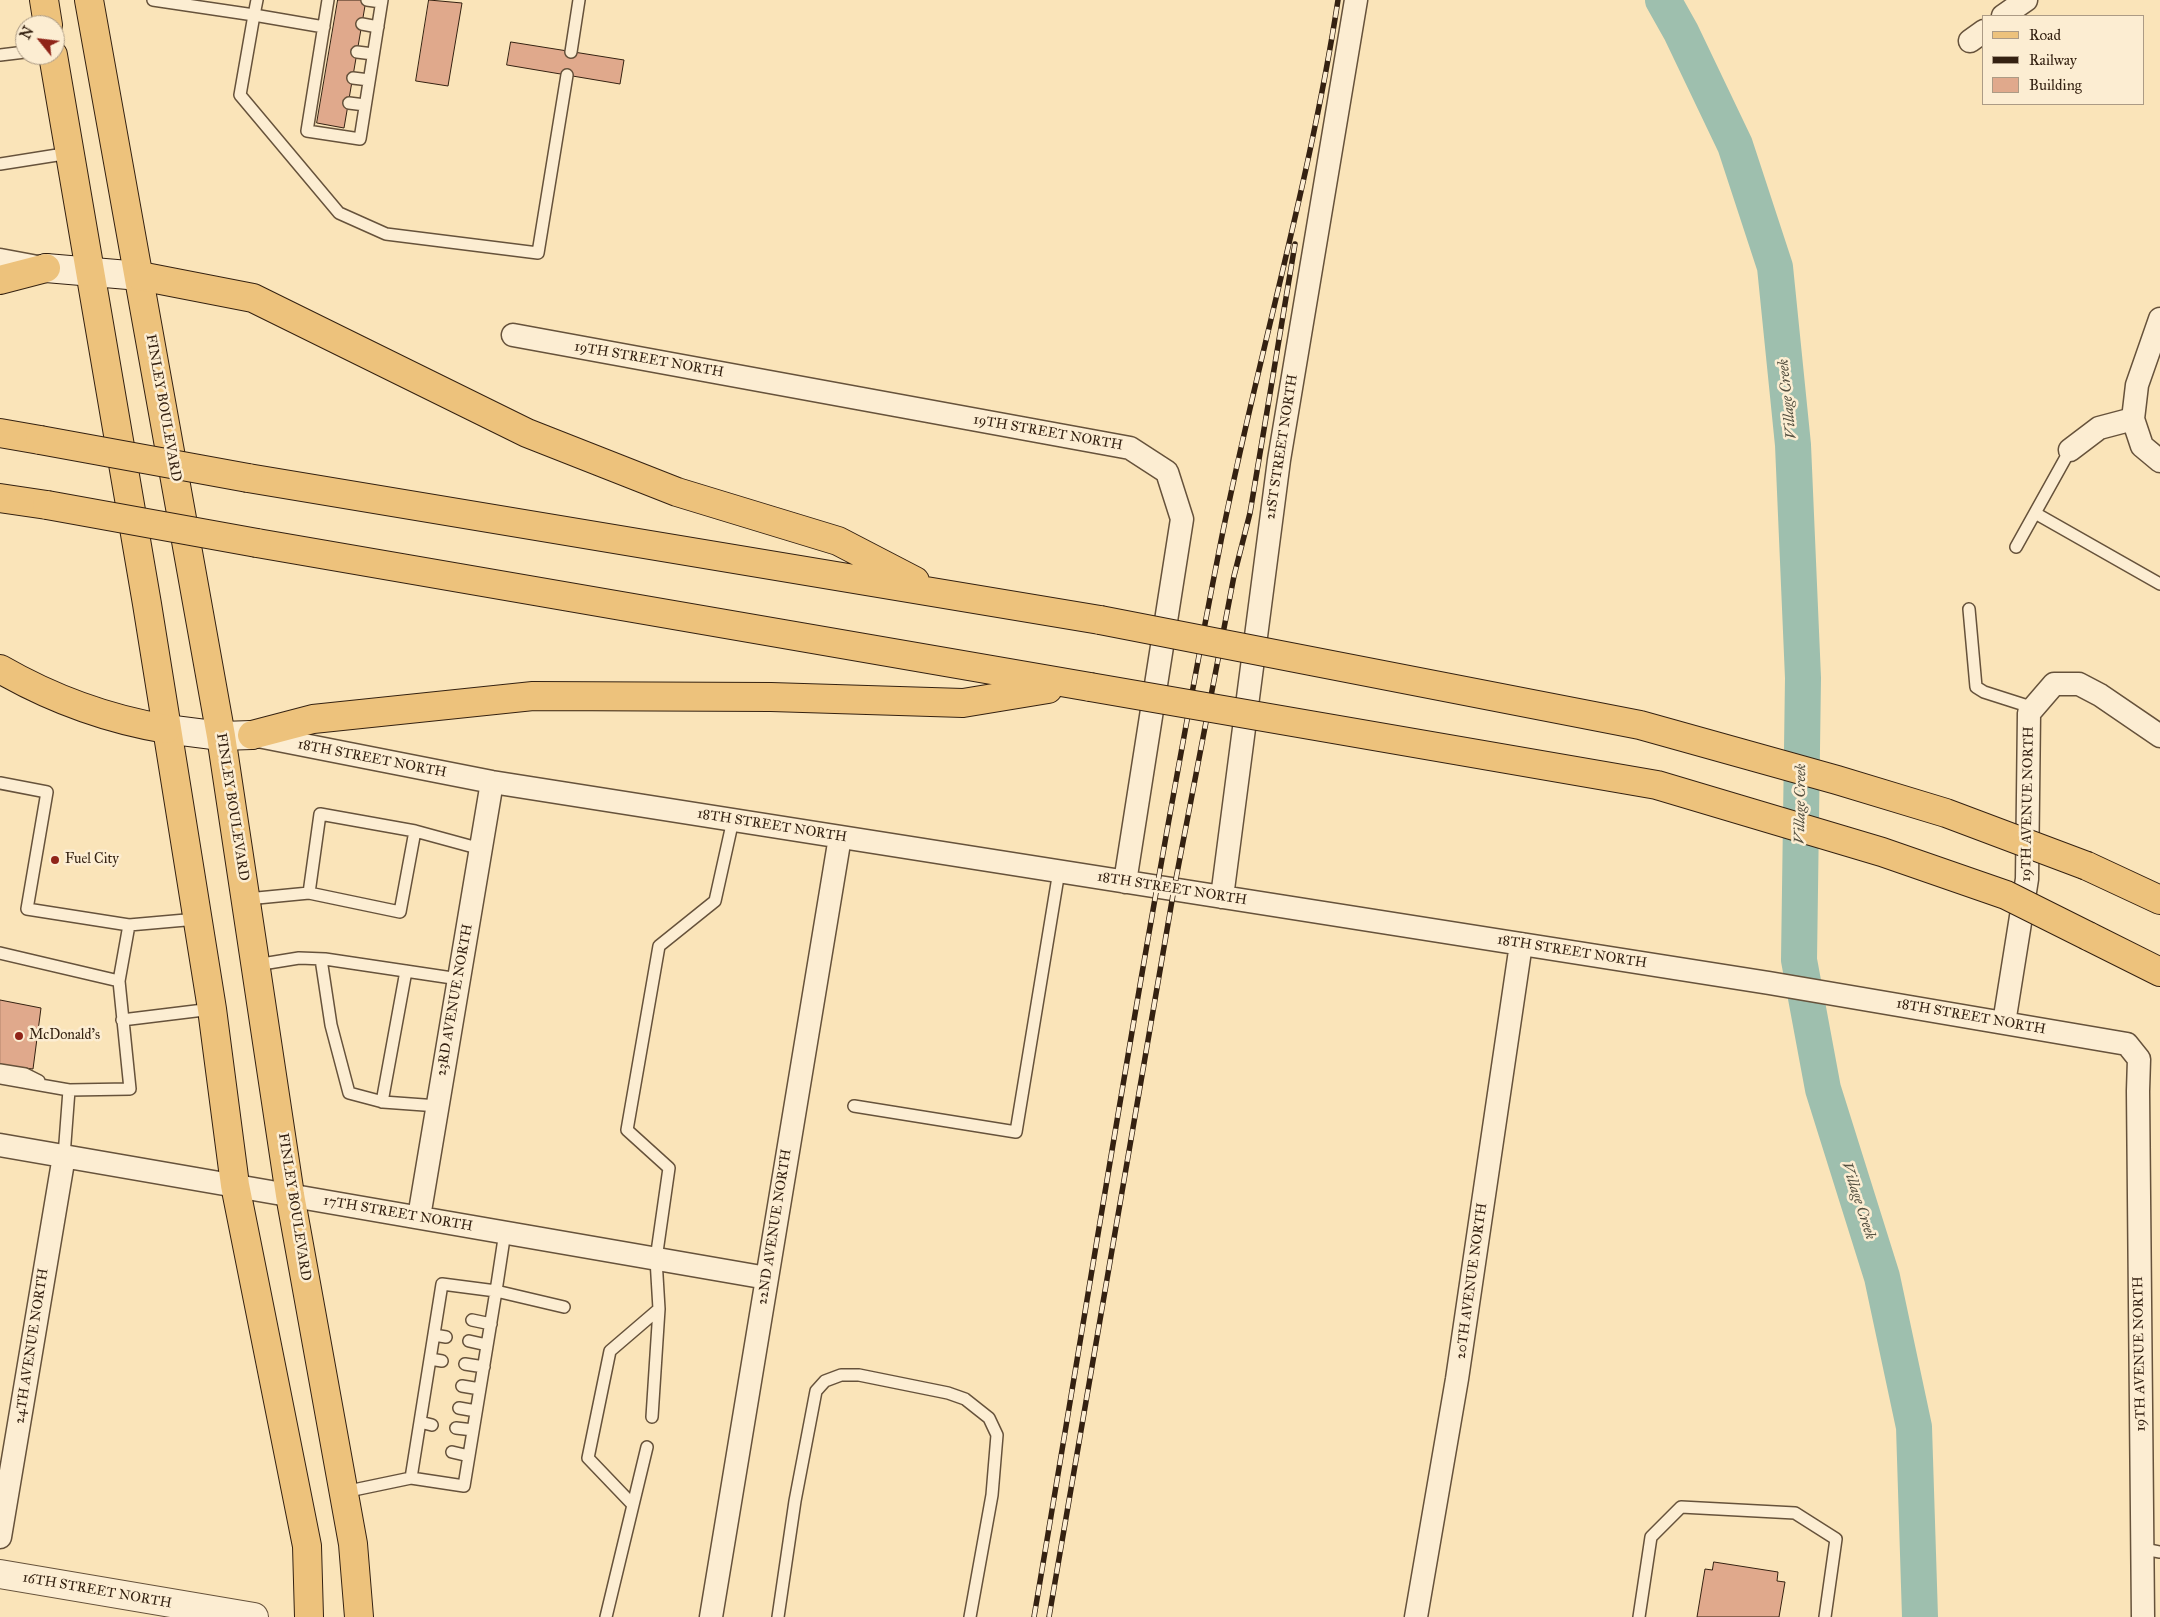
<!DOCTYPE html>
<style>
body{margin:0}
#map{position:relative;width:2160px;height:1617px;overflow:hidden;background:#fae4b9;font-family:"IM FELL Great Primer",serif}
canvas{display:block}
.legend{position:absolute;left:1982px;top:15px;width:162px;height:90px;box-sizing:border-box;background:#fcedd2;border:1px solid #ac9b85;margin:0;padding:6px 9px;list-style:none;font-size:15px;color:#342111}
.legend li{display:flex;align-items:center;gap:10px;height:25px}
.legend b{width:25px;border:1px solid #ac9b85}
.north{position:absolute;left:15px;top:15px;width:50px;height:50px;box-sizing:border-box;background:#fcedd2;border:1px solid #ac9b85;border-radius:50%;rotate:299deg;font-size:14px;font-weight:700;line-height:20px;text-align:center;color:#342111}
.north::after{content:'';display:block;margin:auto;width:18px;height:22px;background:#8f2418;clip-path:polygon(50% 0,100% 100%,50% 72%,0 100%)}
</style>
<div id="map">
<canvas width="2160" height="1617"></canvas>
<ul class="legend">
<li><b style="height:6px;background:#edc27c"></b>Road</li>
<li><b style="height:6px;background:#342111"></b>Railway</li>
<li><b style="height:14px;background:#e0a98c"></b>Building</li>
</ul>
<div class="north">N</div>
</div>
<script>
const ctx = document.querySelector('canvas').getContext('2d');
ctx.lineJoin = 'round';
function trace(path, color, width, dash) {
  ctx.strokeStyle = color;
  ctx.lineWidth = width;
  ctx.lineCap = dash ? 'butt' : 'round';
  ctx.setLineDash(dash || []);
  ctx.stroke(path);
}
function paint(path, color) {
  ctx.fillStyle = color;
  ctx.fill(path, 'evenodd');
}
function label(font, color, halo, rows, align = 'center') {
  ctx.font = font + ' "IM FELL Great Primer",serif';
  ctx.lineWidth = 5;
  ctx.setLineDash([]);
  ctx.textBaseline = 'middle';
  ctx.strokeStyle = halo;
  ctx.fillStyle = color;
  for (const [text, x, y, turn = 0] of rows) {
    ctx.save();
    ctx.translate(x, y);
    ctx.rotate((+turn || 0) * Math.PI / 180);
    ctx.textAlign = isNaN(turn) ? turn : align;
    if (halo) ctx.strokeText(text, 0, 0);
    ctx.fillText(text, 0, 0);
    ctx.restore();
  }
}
trace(new Path2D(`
 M 1663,0 L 1681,32 L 1735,145 L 1775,267 L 1793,445 L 1803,678 L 1799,960 L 1823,1089 L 1882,1277 L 1914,1427 L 1920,1617`), '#9ebfae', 36);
const building = new Path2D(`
 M 338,0 L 366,0 L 344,128 L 317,123 Z
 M 429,0 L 462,3 L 448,86 L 416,81 Z
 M 511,42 L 624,60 L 620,84 L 507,65 Z
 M 0,1000 L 41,1008 L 33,1069 L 0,1065 Z
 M 1714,1562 L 1778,1572 L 1777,1581 L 1785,1582 L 1779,1617 L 1697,1617 L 1705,1569 L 1712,1570 Z`);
paint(building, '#e0a98c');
trace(building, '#342111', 1);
const service = new Path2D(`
 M 153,0 L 254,15 L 257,0
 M 328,0 L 307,131 L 360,139 L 382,0
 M 367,0 L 381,2
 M 362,24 L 378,27
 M 324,27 L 254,15 L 240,95 L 339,213 L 386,234 L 538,253 L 567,75
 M 357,52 L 373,54
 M 571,52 L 579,0
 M 0,55 L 25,52
 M 353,78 L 369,80
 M 349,103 L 365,105
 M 0,164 L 70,153
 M 2035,513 L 2160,584
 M 2016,547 L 2070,450
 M 1969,609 L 1976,687 L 1984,692 L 2034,708
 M 0,783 L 47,792 L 27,909 L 129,925
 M 415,831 L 481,849
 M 247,899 L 309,893 L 400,912 L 415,831 L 320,814 L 309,893
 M 0,953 L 119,981
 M 321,959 L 331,1025 L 349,1093 L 383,1102 L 438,1106
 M 256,965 L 299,958 L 325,959 L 459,979
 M 122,1020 L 212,1009
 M 0,1070 L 25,1074 L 39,1081
 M 0,1078 L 69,1090 L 130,1089 L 119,981 L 129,925 L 197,919
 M 382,1102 L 406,971
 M 854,1106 L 1016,1132 L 1059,871
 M 64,1156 L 69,1090
 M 505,1232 L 496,1291 L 564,1307
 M 472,1320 L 491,1324
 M 434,1335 L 446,1337
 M 469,1341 L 487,1345
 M 430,1359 L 442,1361
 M 465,1364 L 484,1367
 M 462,1386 L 480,1389
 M 459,1408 L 476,1411
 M 652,1417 L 659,1309 L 656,1259 L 669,1168 L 627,1130 L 659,946 L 715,901 L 733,820
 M 420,1422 L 432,1425
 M 456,1428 L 473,1430
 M 452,1452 L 469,1456
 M 344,1492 L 411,1478 L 464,1486 L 496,1291 L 442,1284 L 411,1478
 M 633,1505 L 588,1458 L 610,1351 L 659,1309
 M 2144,1549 L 2160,1552
 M 606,1617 L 647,1447
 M 778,1617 L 795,1501 L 816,1391 L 825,1381 L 841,1375 L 859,1375 L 948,1393 L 965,1399 L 989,1418 L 997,1435 L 992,1495 L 970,1617
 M 1639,1617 L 1651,1537 L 1681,1507 L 1795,1513 L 1836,1539 L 1825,1617`);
const minor = new Path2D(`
 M 2003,16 L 2026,0
 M 1970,41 L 1984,31
 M 0,260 L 43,268
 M 513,335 L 1130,448 L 1167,472 L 1182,519 L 1125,882
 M 2133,419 L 2137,385 L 2160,319
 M 2070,450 L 2099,428 L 2133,419 L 2142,446 L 2160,461
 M 253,735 L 492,782 L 1769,983 L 2127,1044 L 2139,1059 L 2138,1091 L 2143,1617
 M 1222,897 L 1279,460 L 1356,0
 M 2004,1023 L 2027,879 L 2029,713 L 2054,684 L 2079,684 L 2100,695 L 2160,736
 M 0,1145 L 767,1278
 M 419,1217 L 492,782
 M 0,1537 L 64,1156
 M 711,1617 L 840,837
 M 1416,1617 L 1457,1379 L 1521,944`);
const tertiary = new Path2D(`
 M 0,1574 L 254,1617`);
const secondary = new Path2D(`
 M 46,268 L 140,276
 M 166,729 L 221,736 L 252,735`);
const primary = new Path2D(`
 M 44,0 L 48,25
 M 89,0 L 221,736 L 290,1195 L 353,1544 L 359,1617
 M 53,55 L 147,604 L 212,1009 L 235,1185 L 307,1546 L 309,1617`);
const motorway = new Path2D(`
 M 140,276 L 253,298 L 527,433 L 677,492 L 838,541 L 915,581
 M 0,280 L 46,268
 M 0,433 L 40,440
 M 248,478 L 1100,620
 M 0,498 L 47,505
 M 257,543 L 1090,687
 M 0,669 C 52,699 107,719 166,729
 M 252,735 L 313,719 L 533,696 L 771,697 L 963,703 L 1048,689
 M 2087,866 L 2160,900
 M 2088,936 L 2160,972`);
trace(service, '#66523b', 14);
trace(minor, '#66523b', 25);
trace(tertiary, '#66523b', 30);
trace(secondary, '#342111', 30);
trace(primary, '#342111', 30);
trace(motorway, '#342111', 30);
trace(service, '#fcedd2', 11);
trace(minor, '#fcedd2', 22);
trace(tertiary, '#fcedd2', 28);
trace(secondary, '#fcedd2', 28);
trace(primary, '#edc27c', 28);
trace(motorway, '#edc27c', 28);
const rail = new Path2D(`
 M 1034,1617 C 1095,1258 1151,898 1221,541 C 1257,360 1310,183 1338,0
 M 1049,1617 L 1174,889 L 1234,576 L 1250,513 L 1295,244`);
trace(rail, '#342111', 5.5);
trace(rail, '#fcedd2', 4, [11]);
const motorwayBridge = new Path2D(`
 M 40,440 L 248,478
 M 47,505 L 257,543
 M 1100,620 L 1640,725 L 1837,780 L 1946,813 L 2087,866
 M 1090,687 L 1657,785 L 1882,852 L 2006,895 L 2088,936`);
trace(motorwayBridge, '#342111', 30, []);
trace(motorwayBridge, '#edc27c', 28);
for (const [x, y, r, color] of [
 [55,860,5,"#8f2418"],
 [19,1036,5,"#8f2418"]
]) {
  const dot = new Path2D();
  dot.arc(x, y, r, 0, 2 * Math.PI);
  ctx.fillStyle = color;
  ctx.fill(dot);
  trace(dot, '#fcedd2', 2);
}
label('14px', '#342111', '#fcedd2', [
 ["19TH STREET NORTH",649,360,10],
 ["FINLEY BOULEVARD",163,408,80],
 ["19TH STREET NORTH",1048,433,10],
 ["21ST STREET NORTH",1282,447,-81],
 ["18TH STREET NORTH",372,759,11],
 ["19TH AVENUE NORTH",2028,804,-89],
 ["FINLEY BOULEVARD",232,807,81],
 ["18TH STREET NORTH",772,826,9],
 ["18TH STREET NORTH",1172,889,9],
 ["18TH STREET NORTH",1572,952,9],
 ["23RD AVENUE NORTH",455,1000,-80],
 ["18TH STREET NORTH",1971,1017,10],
 ["FINLEY BOULEVARD",294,1207,81],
 ["17TH STREET NORTH",398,1214,10],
 ["22ND AVENUE NORTH",775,1227,-81],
 ["20TH AVENUE NORTH",1472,1281,-82],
 ["24TH AVENUE NORTH",32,1346,-81],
 ["19TH AVENUE NORTH",2140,1354,-91],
 ["16TH STREET NORTH",97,1591,10]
]);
label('14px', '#342111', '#fcedd2', [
 ["Fuel City",65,860],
 ["McDonald's",29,1036]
], 'left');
label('italic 15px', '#545040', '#fcedd2', [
 ["Village Creek",1788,399,-96],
 ["Village Creek",1801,804,-89],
 ["Village Creek",1858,1201,72]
]);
</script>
